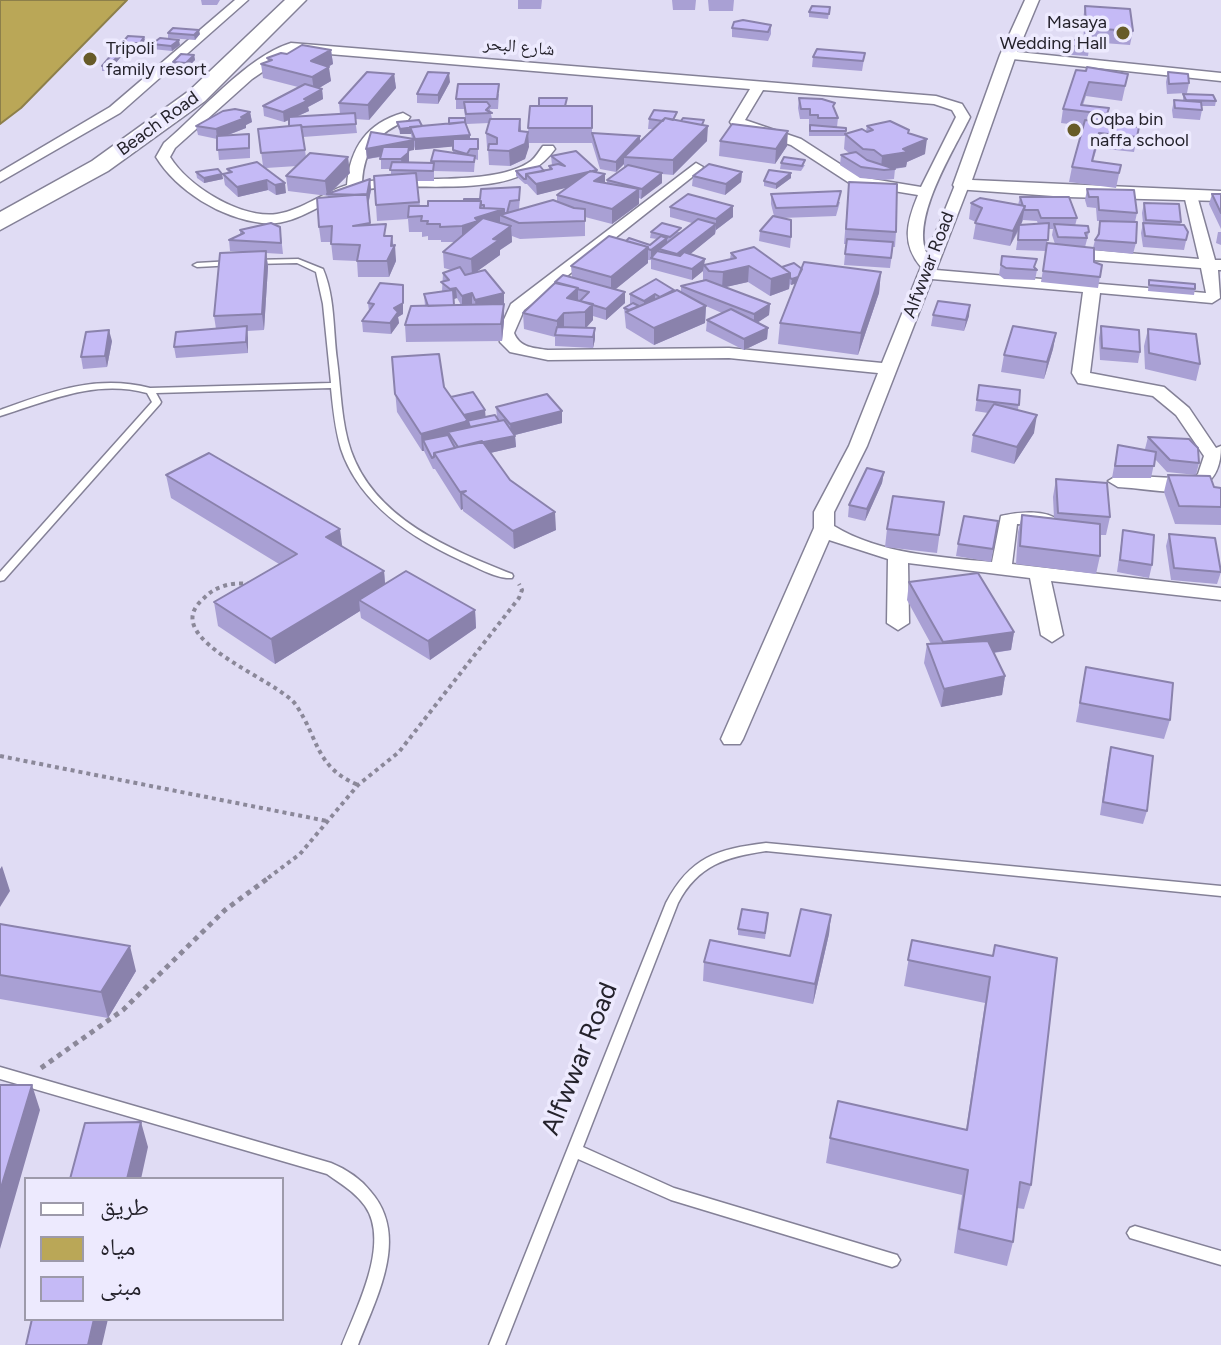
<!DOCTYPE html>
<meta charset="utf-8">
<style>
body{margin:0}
#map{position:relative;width:1221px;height:1345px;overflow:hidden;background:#e0dcf4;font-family:Figtree,"Noto Naskh Arabic",sans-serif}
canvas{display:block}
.legend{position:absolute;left:24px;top:1177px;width:260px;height:144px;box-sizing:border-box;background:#edeafe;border:2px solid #9d9aaa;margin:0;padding:10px 14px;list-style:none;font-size:24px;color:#24222b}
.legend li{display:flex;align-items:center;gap:16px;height:40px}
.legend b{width:40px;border:2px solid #9d9aaa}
</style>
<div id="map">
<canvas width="1221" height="1345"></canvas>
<ul class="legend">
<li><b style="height:10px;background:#fff"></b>طريق</li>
<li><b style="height:22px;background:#baa757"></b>مياه</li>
<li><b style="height:22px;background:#c5baf6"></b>مبنى</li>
</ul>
</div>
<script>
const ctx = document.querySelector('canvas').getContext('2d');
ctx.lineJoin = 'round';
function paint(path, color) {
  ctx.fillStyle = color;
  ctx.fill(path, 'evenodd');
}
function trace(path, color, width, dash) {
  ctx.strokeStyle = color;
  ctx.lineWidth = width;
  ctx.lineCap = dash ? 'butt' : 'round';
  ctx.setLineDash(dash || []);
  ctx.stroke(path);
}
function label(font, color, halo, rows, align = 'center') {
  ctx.font = font + ' Figtree,"Noto Naskh Arabic",sans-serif';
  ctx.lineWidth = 7;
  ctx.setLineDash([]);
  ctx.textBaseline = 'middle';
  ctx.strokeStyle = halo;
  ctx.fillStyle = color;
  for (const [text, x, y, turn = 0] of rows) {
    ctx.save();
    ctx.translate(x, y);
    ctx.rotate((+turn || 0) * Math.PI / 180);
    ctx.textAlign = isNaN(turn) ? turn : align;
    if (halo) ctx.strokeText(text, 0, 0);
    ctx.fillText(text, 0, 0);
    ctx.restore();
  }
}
const water = new Path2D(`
 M 0,0 L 127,0 L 21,108 L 0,124 Z`);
paint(water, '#baa757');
trace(water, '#8d7f4a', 2);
const service = new Path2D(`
 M 298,259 L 323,269 C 335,297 333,330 337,360 C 341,390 341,422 351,451 C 375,519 449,549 512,574 L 513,576 L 512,578 C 495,579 475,566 460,560 C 410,537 359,503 341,449 C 335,429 333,408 331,388 L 156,393 L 161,402 L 160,404 L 4,580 L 0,581 L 0,572 L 152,402 L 147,393 C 94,379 49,401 0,416 L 0,410 C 50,392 96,374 150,388 L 331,383 L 323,304 L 316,272 L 297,263 L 253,264 L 249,262 L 253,260 Z
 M 232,261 L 235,261 L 235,265 L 197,267 L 193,265 L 197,263 Z
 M 766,843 L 1221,886 L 1221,896 L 766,851 C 726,857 698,865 678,903 L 583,1147 L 674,1188 L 897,1255 L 900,1260 L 897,1265 L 892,1267 L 671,1200 L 578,1159 L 505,1345 L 489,1345 L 666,903 C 690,857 717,849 766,843 Z
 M 0,1067 L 331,1163 C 346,1169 361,1179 371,1192 C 410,1237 376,1298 358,1345 L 342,1345 C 356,1309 391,1243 365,1206 C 355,1192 341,1184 327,1174 L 0,1079 Z
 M 1135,1226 L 1221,1251 L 1221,1265 L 1130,1238 L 1127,1233 L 1130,1228 Z`);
const minor = new Path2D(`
 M 235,0 L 248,0 L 120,113 L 0,182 L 0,172 L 110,107 Z
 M 291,43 L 936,96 L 962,104 L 970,117 C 954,150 910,219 927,254 L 955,185 L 962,181 L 967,182 L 969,185 L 936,270 L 1206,293 L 1201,268 L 1067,258 L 1059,253 L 1067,248 L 1199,259 L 1184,195 L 1191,191 L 1196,192 L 1215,260 L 1221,260 L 1221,270 L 1218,270 L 1220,298 L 1212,303 L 1100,293 L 1090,373 L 1164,387 L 1189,408 L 1216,448 L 1221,446 C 1221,509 1161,489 1118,487 L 1108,481 L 1118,475 L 1191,479 L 1198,474 L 1204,456 L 1176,415 L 1153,396 L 1078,383 L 1072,373 L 1083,292 L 932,279 L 867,446 L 834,512 L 834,526 C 880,554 939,557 992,562 L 1001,516 C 1017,512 1047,509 1059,521 L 1056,525 L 1017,524 L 1012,564 L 1221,588 L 1221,600 L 1051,581 L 1063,635 L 1052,642 L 1041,635 L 1030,578 L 908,563 L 909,623 L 898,630 L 887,623 L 888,559 L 829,540 L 743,739 L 740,744 L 724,744 L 721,739 L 814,528 L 814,512 L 849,446 L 878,373 L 729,358 L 548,360 L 510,352 L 500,342 L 498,333 L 511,304 L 696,163 L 703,167 L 701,170 L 524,310 L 514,333 C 520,348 534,348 548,350 L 729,348 L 882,363 L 921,267 C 901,243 907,222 918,195 L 851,184 L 791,145 L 732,125 L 730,122 L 750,89 L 293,51 L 252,79 L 175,148 L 170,157 C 189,187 241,219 277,214 C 302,210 324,192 347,185 C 350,148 367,123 403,113 L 410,117 L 408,120 C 378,132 364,149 362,182 C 406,175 496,187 531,161 C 536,157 539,151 543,146 L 553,146 L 555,149 C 514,207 414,176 353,192 C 322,201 296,227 262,223 C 221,218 177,191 156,157 L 164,143 C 200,113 246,57 291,43 ZM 763,90 L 934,104 L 952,110 L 956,117 L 921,187 L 860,177 L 801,139 L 745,120 Z
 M 1008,51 L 1221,73 L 1221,81 L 1003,58 L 1002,55 Z`);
const tertiary = new Path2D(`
 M 1025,0 L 1039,0 L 1016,55 L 972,180 L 1221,191 L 1221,201 L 1067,197 L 956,189 L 953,185 L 1000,55 Z`);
const trunk = new Path2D(`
 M 285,0 L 306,0 L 205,101 L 108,171 L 0,230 L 0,212 L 92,161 L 189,91 Z`);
trace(service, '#848197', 3);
trace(minor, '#848197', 3);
trace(tertiary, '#848197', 3);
trace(trunk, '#848197', 3);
trace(new Path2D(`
 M 251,584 C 241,583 230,583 221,587 C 212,590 207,595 201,601 C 160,640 279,680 296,705 C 319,739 315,767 358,785
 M 0,756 L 327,821
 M 268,878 L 300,854 L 358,785 L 399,752 L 519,598 L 522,590 L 519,584`), '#8b8899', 4, [4, 4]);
trace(new Path2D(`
 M 41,1068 L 123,1010 L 225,910 L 271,876`), '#8b8899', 5, [5, 5]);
paint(service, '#fff');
paint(minor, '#fff');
paint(tertiary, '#fff');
paint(trunk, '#fff');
paint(new Path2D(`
 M 201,0 L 220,0 L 217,5 L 202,5 Z
 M 518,0 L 542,0 L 541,9 L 518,9 Z
 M 672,0 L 696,0 L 695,10 L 673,10 Z
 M 708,0 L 734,0 L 733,11 L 709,11 Z
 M 1085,6 L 1133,31 L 1130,45 L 1090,42 L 1088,56 L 1059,54 L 1060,39 L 1084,40 L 1083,19 Z
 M 830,7 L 828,19 L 809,17 L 809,12 Z
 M 771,25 L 771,34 L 768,41 L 732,37 L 732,28 Z
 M 168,33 L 200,34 L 195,40 L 168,38 Z
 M 144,37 L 145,41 L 140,48 L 123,47 L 122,43 Z
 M 152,44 L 180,45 L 172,51 L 152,49 Z
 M 125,48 L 125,52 L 109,71 L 102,71 L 102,66 Z
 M 331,50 L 333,64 L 328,67 L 331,81 L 319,88 L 322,89 L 323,99 L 308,107 L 309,111 L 296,117 L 340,114 L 339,103 L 394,74 L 396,88 L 369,120 L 355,119 L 357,133 L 303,137 L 306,157 L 350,173 L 330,193 L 370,179 L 371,190 L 368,205 L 370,225 L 387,236 L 392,236 L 396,261 L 389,277 L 358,277 L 357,261 L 333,260 L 331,242 L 321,242 L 319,227 L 328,196 L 288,191 L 286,176 L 297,166 L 266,168 L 286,193 L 276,195 L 268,190 L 238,197 L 225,185 L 223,174 L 228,173 L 227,169 L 263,166 L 258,129 L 289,126 L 289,120 L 284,122 L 264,116 L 263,106 L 298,87 L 263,78 L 261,64 L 268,61 L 267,58 L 287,54 Z
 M 865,53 L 862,71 L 812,67 L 813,57 Z
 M 194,55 L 195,60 L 187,68 L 173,67 L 173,62 Z
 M 1076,70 L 1128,74 L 1122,101 L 1086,96 L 1083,105 L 1109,108 L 1106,123 L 1139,127 L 1134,152 L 1097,148 L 1093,161 L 1121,165 L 1116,188 L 1069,182 L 1072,167 L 1084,126 L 1061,123 L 1063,109 Z
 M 1168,72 L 1189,83 L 1187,93 L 1167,94 L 1166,82 Z
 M 450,82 L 438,104 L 417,103 L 417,94 Z
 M 499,94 L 498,109 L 490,109 L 492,119 L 520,119 L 521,131 L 528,132 L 530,106 L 592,106 L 592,133 L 640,142 L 653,129 L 648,129 L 649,119 L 677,120 L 704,125 L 707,141 L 673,175 L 662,174 L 662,183 L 641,199 L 639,198 L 639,204 L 612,224 L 585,217 L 585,236 L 520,239 L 512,236 L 512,242 L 500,250 L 500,255 L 476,272 L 504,293 L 504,321 L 502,341 L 406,342 L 405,325 L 425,306 L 424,294 L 442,291 L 443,273 L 451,270 L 444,268 L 443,252 L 455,242 L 441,242 L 441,240 L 428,240 L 428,236 L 422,237 L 422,232 L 409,232 L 408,219 L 377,221 L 374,176 L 391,175 L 391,169 L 381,169 L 381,157 L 367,159 L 366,149 L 412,139 L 411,134 L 400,134 L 397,122 L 422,126 L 465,122 L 470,139 L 478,139 L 478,160 L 475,159 L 474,172 L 434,171 L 434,181 L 417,181 L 420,206 L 520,197 L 519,209 L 557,202 L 557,195 L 567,187 L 537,195 L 527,184 L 525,184 L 516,176 L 516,171 L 549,169 L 549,166 L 552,165 L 551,156 L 597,170 L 597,172 L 605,183 L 607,183 L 607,180 L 624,168 L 624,164 L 616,172 L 600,169 L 592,143 L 529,143 L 525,159 L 510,166 L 489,165 L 488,148 L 487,147 L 486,133 L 489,123 L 466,124 L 464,109 L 456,109 L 456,99 ZM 414,146 L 415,150 L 453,146 L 453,153 L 431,161 L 431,163 L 409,162 L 409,151 L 414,149 ZM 457,298 L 461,305 L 454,305 L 453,299 Z
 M 1183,94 L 1216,101 L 1215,106 L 1202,106 L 1202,110 L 1200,120 L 1173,118 L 1172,110 L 1174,100 L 1183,101 Z
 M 799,98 L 834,109 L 838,118 L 837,127 L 846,128 L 846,133 L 866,131 L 867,126 L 909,133 L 925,154 L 907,162 L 906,167 L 895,169 L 894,179 L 883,180 L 860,178 L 840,165 L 841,155 L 849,153 L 844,149 L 845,136 L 809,136 L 809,119 L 800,119 L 798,108 Z
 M 250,112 L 252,122 L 246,125 L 246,128 L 226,136 L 250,144 L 250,158 L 219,160 L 217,139 L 198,135 L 196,126 Z
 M 720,141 L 787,146 L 775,164 L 719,156 Z
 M 781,163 L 805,165 L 801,171 L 780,169 Z
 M 196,172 L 222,174 L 223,179 L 204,183 L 197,178 Z
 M 742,172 L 741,182 L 725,195 L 692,186 L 693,176 Z
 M 791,173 L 791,178 L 776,189 L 764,186 L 764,181 Z
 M 849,182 L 896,232 L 895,247 L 893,247 L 890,268 L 844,265 L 846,244 L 844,244 Z
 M 1087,189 L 1137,213 L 1135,222 L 1136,243 L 1133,254 L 1094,250 L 1094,262 L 1102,265 L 1098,288 L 1041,282 L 1046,251 L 1016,250 L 1019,230 L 1010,246 L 973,239 L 976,222 L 969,219 L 971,203 L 1018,205 L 1020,197 L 1077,218 L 1075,226 L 1089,232 L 1085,247 L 1093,248 L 1095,240 L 1097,237 L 1100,221 L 1102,221 L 1097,221 L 1096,208 L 1087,207 L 1085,200 ZM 1023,220 L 1037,221 L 1038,224 L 1021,225 ZM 1049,229 L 1053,229 L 1052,235 L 1055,244 L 1047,243 Z
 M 771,194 L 840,202 L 836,216 L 782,218 L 791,237 L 790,248 L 759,241 L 760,231 L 774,216 L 771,204 Z
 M 1212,194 L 1221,194 L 1221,229 L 1209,204 Z
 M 1144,203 L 1181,222 L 1180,225 L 1188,232 L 1184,250 L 1143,247 L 1141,233 L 1143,223 L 1142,213 Z
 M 670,207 L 733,217 L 716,230 L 715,234 L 690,254 L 705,259 L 704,265 L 730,259 L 731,253 L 782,267 L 802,269 L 881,272 L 879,293 L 858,355 L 778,344 L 780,323 L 796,283 L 791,285 L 790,284 L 789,289 L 770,296 L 748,282 L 725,287 L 770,304 L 769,315 L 758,322 L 768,328 L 767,339 L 744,350 L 706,331 L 707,320 L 722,313 L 706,306 L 705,323 L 654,345 L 626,328 L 624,308 L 630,305 L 630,294 L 674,290 L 674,292 L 681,293 L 681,286 L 703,280 L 703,271 L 692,280 L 651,269 L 651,260 L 648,260 L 648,263 L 615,289 L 625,303 L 606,320 L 593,316 L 593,320 L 586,328 L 595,328 L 595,339 L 593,348 L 555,346 L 555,337 L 524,329 L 523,313 L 555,283 L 572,277 L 571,266 L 626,241 L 650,245 L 657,239 L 650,238 L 651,232 L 681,232 L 692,223 L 670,217 Z
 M 280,227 L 283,254 L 266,253 L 268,267 L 264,330 L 247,331 L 248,353 L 176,358 L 174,347 L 216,329 L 214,316 L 245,252 L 230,251 L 229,240 L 240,235 L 240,230 Z
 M 1218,232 L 1221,232 L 1221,245 L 1216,243 Z
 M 1002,256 L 1035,268 L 1037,270 L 1035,280 L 1004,279 L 999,275 Z
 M 1149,280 L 1195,289 L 1194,295 L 1148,291 Z
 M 403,285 L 403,314 L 398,317 L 399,323 L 391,334 L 363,332 L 362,321 L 369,311 L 368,303 Z
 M 933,315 L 969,316 L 964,331 L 931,326 Z
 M 1101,326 L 1140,352 L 1138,363 L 1100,360 L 1099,338 Z
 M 1148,329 L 1200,364 L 1196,381 L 1145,369 L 1144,346 Z
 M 1056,333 L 1053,349 L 1044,379 L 1001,372 L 1004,355 Z
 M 112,341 L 107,367 L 83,369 L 81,357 Z
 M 392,357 L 444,387 L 451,397 L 486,417 L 497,417 L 496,407 L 562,411 L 562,423 L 515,435 L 516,447 L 490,453 L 510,480 L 556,530 L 514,549 L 463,511 L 463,509 L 461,510 L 435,469 L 433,469 L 424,451 L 422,451 L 397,412 Z
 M 979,385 L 1020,390 L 1018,410 L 1034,433 L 1014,464 L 971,452 L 973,435 L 988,413 L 975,411 Z
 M 1148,437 L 1199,463 L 1196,475 L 1167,472 L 1155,459 L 1151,478 L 1112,478 L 1118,445 L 1146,450 L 1145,449 Z
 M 884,472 L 882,483 L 865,521 L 848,517 L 849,505 Z
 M 166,475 L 342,547 L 384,571 L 385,584 L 475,610 L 476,628 L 430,660 L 361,618 L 360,611 L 275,664 L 218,626 L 214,602 L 279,564 L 171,498 Z
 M 1168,475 L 1221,488 L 1221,525 L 1175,524 L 1164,492 Z
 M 1056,479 L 1110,517 L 1106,535 L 1100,535 L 1100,556 L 1096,574 L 1016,564 L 1018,532 L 1022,515 L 1054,518 L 1053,497 Z
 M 944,502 L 937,553 L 885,547 L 887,529 Z
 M 998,521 L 991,562 L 956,556 L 958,544 Z
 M 1123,530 L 1152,565 L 1149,578 L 1117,572 Z
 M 1169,534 L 1221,572 L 1217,584 L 1171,580 L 1166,546 Z
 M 909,582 L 1014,632 L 1011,650 L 994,653 L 1005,676 L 1002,695 L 941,707 L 924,663 L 927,644 L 931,644 L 907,600 Z
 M 1086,667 L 1170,720 L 1164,739 L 1076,722 Z
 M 1111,747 L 1147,811 L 1143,824 L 1100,815 L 1108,760 Z
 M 768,913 L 765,939 L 738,935 L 738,929 Z
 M 831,915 L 829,934 L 813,1004 L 703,981 L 704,962 L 790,956 Z
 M 0,924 L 136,971 L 108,1018 L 0,999 Z
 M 912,940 L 993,956 L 1031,1185 L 1024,1209 L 1017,1208 L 1013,1242 L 1007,1266 L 954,1253 L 962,1195 L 826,1163 L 830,1138 L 966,1130 L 985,1003 L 904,986 Z`), '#a9a0d4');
paint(new Path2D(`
 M 199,30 L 200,34 L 195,40 L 194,35 Z
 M 144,37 L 145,41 L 140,48 L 140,43 Z
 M 179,40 L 180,45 L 172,51 L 171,46 Z
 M 125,48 L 125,52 L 109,71 L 109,66 Z
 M 331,50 L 333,64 L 312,75 L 311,61 Z
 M 194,55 L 195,60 L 187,68 L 186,63 Z
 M 329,67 L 331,81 L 314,91 L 312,77 Z
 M 449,73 L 450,82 L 438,104 L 438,95 Z
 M 394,74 L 396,88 L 369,120 L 368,105 Z
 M 322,89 L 323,99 L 308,107 L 309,111 L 284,122 L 283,112 Z
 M 250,112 L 252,122 L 246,125 L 246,128 L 217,139 L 216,129 Z
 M 520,119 L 521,134 L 528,132 L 529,147 L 525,159 L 510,166 L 509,151 L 519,131 Z
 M 708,126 L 707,141 L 673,175 L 673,160 Z
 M 400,129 L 411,129 L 411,134 L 400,134 Z
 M 788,131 L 787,146 L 775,164 L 776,149 Z
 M 470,135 L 470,145 L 415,150 L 415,139 Z
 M 640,136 L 640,146 L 624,157 L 624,164 L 616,172 L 616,162 Z
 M 927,139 L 925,154 L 907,162 L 906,167 L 881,170 L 882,156 Z
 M 414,140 L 414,150 L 409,151 L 409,163 L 402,169 L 401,159 L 409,151 L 367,159 L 366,149 Z
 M 348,157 L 350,173 L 329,194 L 327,194 L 327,196 L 325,181 Z
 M 597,170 L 597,179 L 605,174 L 605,190 L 594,181 L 537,195 L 536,184 Z
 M 742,172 L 741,182 L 725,195 L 726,184 Z
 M 662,173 L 662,183 L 641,199 L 642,189 Z
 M 791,173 L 791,178 L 776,189 L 776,184 Z
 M 222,174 L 223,179 L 204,183 L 204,178 Z
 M 370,179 L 371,190 L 368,205 L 367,195 Z
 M 267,180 L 268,190 L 238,197 L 237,187 Z
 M 285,183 L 286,193 L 276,195 L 275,185 Z
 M 639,189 L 639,204 L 612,224 L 612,209 Z
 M 481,201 L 482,216 L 504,209 L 504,217 L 500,215 L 500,226 L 462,242 L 462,226 L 475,218 Z
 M 733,206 L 733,217 L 716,230 L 716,219 Z
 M 1025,206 L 1022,222 L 1010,246 L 1013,231 Z
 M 716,224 L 715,234 L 677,265 L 677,254 Z
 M 511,226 L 512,242 L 500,250 L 500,255 L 472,275 L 471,259 L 493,239 Z
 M 392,236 L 393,249 L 395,245 L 396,261 L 389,277 L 387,261 Z
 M 667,238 L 667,248 L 659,249 L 659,254 L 651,258 L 651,261 L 651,250 Z
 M 648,247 L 648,263 L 611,293 L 611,277 Z
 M 266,251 L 268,267 L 264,330 L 262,314 Z
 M 705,259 L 703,271 L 692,280 L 692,269 Z
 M 749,266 L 748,282 L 722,288 L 723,272 Z
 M 881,272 L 879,293 L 858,355 L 861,333 Z
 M 790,273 L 789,289 L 770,296 L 771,279 Z
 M 809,274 L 809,280 L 791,285 L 792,279 Z
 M 403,285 L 403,314 L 398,317 L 399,323 L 391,334 L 390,323 L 394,308 Z
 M 456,288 L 457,298 L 451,300 L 450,289 Z
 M 578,288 L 578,304 L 568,314 L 567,298 Z
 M 625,292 L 625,303 L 606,320 L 606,309 Z
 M 472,293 L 472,304 L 462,307 L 462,296 Z
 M 504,293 L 504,321 L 502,341 L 501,324 L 476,311 L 475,300 Z
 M 655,294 L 655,305 L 644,310 L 644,301 Z
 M 593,304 L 593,320 L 585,329 L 585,312 Z
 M 770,304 L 769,315 L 754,325 L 754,314 Z
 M 970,305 L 969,316 L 964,331 L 966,320 Z
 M 706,306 L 705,323 L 654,345 L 654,328 Z
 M 564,313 L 564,330 L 557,335 L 557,321 Z
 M 247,326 L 248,338 L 248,353 L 246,342 Z
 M 595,328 L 595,339 L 593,348 L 593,337 Z
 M 768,328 L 767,339 L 744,350 L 744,339 Z
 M 109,330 L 112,341 L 107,367 L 105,356 Z
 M 1056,333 L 1053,349 L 1044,379 L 1047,362 Z
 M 485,410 L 486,421 L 469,425 L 469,438 L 448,432 L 449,444 L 423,440 L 424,451 L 422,451 L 421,434 L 462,415 Z
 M 562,411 L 562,423 L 511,436 L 510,424 Z
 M 1037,415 L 1034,433 L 1014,464 L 1017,447 Z
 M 515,436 L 516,447 L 460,460 L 459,448 Z
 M 884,472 L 882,483 L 865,521 L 867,509 Z
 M 466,491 L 462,493 L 463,509 L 461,510 L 460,492 Z
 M 555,512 L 556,530 L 514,549 L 513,531 Z
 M 340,529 L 343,552 L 326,537 Z
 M 384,571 L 386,595 L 359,600 L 360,611 L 275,664 L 271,639 Z
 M 475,610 L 476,628 L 430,660 L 428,641 Z
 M 1014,632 L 1011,650 L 940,660 L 943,642 Z
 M 1005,676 L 1002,695 L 941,707 L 944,689 Z
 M 2,866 L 10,891 L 0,907 L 0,869 Z
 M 831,915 L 829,934 L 813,1004 L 815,984 Z
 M 130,946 L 136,971 L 108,1018 L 101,992 Z
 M 32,1085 L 40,1110 L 0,1249 L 0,1191 Z
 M 141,1122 L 148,1147 L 141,1179 L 127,1179 Z
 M 94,1319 L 108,1319 L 102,1345 L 88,1345 Z`), '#8a82ac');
const building = new Path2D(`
 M 812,6 L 830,7 L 829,14 L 809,12 Z
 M 1085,6 L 1130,9 L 1133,31 L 1086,28 Z
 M 743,20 L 771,25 L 768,32 L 732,28 L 734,22 Z
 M 173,28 L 199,30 L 194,35 L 168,33 Z
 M 128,36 L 144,37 L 140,43 L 122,43 Z
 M 160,38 L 179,40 L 171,46 L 152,44 Z
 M 1060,39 L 1090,41 L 1089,47 L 1060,45 Z
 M 302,45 L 331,50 L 311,61 L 329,67 L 312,77 L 261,64 L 272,60 L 267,58 L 281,53 L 287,54 Z
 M 118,47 L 125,48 L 109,66 L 102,66 Z
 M 817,49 L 865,53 L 863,61 L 813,57 Z
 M 181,54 L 194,55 L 186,63 L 173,62 Z
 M 1087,67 L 1128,74 L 1125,86 L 1089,82 L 1081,105 L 1109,108 L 1107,114 L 1063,109 L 1076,70 L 1086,71 Z
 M 367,72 L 394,74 L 368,105 L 339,103 Z
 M 428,72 L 449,73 L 438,95 L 417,94 Z
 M 1168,72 L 1188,74 L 1189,83 L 1169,84 Z
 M 305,84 L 322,89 L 304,99 L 307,101 L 283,112 L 263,106 Z
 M 458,84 L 499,84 L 497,99 L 456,99 Z
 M 1183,94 L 1213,95 L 1216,101 L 1186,100 Z
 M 539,98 L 567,98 L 565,106 L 539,106 Z
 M 799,98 L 822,99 L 835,103 L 833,106 L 838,118 L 818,118 L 818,115 L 810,115 L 810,109 L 801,109 Z
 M 1174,100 L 1201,102 L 1202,110 L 1175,108 Z
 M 464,102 L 487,102 L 490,106 L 486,110 L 492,113 L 466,114 Z
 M 530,106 L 592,106 L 592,128 L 528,128 Z
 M 235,109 L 250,112 L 241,117 L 245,118 L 216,129 L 196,126 L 223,111 Z
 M 654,110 L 677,112 L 673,120 L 665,118 L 663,121 L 649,119 Z
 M 355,113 L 356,124 L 302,127 L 301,125 L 289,126 L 289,117 Z
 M 449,118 L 465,118 L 465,122 L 449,124 Z
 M 665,118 L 708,126 L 673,160 L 624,157 Z
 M 683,118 L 704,120 L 702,125 L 681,121 Z
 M 490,119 L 520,119 L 519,131 L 528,132 L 525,144 L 509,151 L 488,150 L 489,144 L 497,144 L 497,138 L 486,133 Z
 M 419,120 L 422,126 L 400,129 L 397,122 Z
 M 1085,120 L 1139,127 L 1137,137 L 1099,133 L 1092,161 L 1121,165 L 1119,173 L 1072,167 Z
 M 890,121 L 909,130 L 908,133 L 927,139 L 903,149 L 908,152 L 882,156 L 874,150 L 863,149 L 845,134 L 862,129 L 867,132 L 873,130 L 867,126 Z
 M 465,122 L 470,135 L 415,139 L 410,127 Z
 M 732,124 L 788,131 L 776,149 L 720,141 Z
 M 301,125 L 305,150 L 261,153 L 258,129 Z
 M 810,125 L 846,128 L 846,131 L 810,131 Z
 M 371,132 L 414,139 L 414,140 L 366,149 Z
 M 592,133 L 640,136 L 616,162 L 600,159 Z
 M 249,134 L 249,148 L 217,150 L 217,136 Z
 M 453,139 L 478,139 L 478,149 L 470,149 L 467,154 L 453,150 Z
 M 383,147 L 409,147 L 408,153 L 401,159 L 380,159 Z
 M 434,150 L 475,156 L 474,162 L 431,161 Z
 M 576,151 L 597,170 L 536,184 L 526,174 L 552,169 L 549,166 L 558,164 L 565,166 L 551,156 Z
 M 856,152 L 867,160 L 895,169 L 884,170 L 861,167 L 841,155 Z
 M 310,153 L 348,157 L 325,181 L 286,176 Z
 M 784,157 L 805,160 L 802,166 L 781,163 Z
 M 257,162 L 285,183 L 275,185 L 267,180 L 237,187 L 223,174 L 232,172 L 227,169 Z
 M 392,162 L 434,163 L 433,171 L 390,170 Z
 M 709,164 L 742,172 L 726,184 L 693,176 Z
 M 628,165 L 662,173 L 642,189 L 607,180 Z
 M 540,166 L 544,171 L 526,174 L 526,179 L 524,179 L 516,171 Z
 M 218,169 L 222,174 L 204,178 L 196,172 Z
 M 769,170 L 791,173 L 776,184 L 764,181 Z
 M 590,171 L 605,174 L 594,181 L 639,189 L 612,209 L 557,195 Z
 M 416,173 L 419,202 L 376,205 L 374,176 Z
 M 370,179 L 367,195 L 327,194 Z
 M 849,182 L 897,184 L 896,232 L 846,229 Z
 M 520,187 L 519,200 L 510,201 L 507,213 L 504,213 L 504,209 L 484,208 L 484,205 L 481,205 L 481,201 L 464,201 L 464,199 L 480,199 L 481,189 Z
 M 1087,189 L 1134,190 L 1137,213 L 1099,210 L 1098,197 L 1089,197 Z
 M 841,191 L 837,206 L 776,208 L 771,194 Z
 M 367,194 L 370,223 L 353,226 L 386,224 L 384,236 L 392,236 L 391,246 L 395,245 L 387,261 L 357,261 L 360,245 L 331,244 L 332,226 L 319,227 L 317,198 Z
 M 688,194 L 733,206 L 716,219 L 670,207 Z
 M 1212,194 L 1221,194 L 1221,213 Z
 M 1020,197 L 1069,197 L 1077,218 L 1041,218 L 1038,210 L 1024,210 L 1025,206 L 1023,206 Z
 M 980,198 L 1025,206 L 1013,231 L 975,223 L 982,208 L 971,203 Z
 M 553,200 L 574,208 L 585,209 L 585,221 L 519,223 L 500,215 Z
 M 428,201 L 481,201 L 480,208 L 504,209 L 475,218 L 478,221 L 462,226 L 440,227 L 440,224 L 427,224 L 428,221 L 421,221 L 422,216 L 408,217 L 409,206 L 428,206 Z
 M 1144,203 L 1179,204 L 1181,222 L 1146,220 Z
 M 773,216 L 791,220 L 791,237 L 760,231 Z
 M 483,218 L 511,226 L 493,239 L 499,240 L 471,259 L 443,252 Z
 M 698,219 L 716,224 L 677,254 L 659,249 Z
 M 1100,221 L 1137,222 L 1136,243 L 1095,240 L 1099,234 Z
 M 271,223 L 280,227 L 281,243 L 229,240 L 244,233 L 240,230 Z
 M 662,223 L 681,228 L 670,237 L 651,232 Z
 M 1049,223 L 1048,240 L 1018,240 L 1019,225 Z
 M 1143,223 L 1184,225 L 1188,232 L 1186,240 L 1145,236 Z
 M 1054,224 L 1088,226 L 1089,232 L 1085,233 L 1087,238 L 1058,237 Z
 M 609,236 L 648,247 L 611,277 L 571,266 Z
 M 661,236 L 667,238 L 651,250 L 648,249 L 648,247 L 626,241 L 629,238 L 650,245 Z
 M 847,239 L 893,242 L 891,258 L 845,254 Z
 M 1047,243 L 1094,248 L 1094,262 L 1102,265 L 1100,277 L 1043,271 Z
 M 754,247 L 790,273 L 771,279 L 749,266 L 723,272 L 709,271 L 704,265 L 736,258 L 731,253 Z
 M 266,251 L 262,314 L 214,316 L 220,253 Z
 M 657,251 L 680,256 L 684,252 L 705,259 L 692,269 L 651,258 Z
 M 1002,256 L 1037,259 L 1034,267 L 1037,270 L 1006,268 L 1001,265 Z
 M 804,262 L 881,272 L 861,333 L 780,323 Z
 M 794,263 L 802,269 L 798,277 L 792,279 L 790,278 L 790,273 L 782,267 Z
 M 460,267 L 465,275 L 485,270 L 504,293 L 475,300 L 472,293 L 462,296 L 456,288 L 450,289 L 441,282 L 449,280 L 443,273 Z
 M 563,275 L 625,292 L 606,309 L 580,301 L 589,292 L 577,289 L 578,288 L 555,282 Z
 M 656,279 L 674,290 L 660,297 L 655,294 L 644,301 L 630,294 Z
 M 706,280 L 770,304 L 754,314 L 681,286 Z
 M 1149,280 L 1195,284 L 1195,289 L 1149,285 Z
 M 380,283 L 403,285 L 403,303 L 394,308 L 398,312 L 390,323 L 362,321 L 374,304 L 368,303 Z
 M 555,283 L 578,288 L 567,298 L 593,304 L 585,312 L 564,313 L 557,321 L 523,313 Z
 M 453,290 L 454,305 L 428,306 L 424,294 Z
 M 677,290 L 706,306 L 654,328 L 626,312 Z
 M 938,301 L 970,305 L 966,320 L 933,315 Z
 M 633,303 L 639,306 L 629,310 L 624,308 Z
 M 504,304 L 501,324 L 405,325 L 411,306 Z
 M 731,309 L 768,328 L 744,339 L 707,320 Z
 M 247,326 L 246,342 L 174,347 L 176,332 Z
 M 1013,326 L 1056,333 L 1047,362 L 1004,355 Z
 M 1101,326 L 1139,330 L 1140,352 L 1102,348 Z
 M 557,327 L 595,328 L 593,337 L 555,335 Z
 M 1148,329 L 1196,334 L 1200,364 L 1149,353 Z
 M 109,330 L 105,356 L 81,357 L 86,332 Z
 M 439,354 L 444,387 L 468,421 L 421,434 L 395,394 L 392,357 Z
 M 979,385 L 1020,390 L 1019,405 L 977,400 Z
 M 473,392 L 485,410 L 464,415 L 451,397 Z
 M 547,394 L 562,411 L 510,424 L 496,407 Z
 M 994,404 L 1037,415 L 1017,447 L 973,435 Z
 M 495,415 L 499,421 L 470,427 L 468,421 L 466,421 Z
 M 504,420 L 515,436 L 458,447 L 448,432 Z
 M 448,435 L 455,448 L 434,453 L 434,457 L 432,458 L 423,440 Z
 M 1148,437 L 1189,439 L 1198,448 L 1199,463 L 1170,460 Z
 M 482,441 L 510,480 L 555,512 L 513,531 L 462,493 L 466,491 L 460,492 L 434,453 Z
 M 1118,445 L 1156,452 L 1154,466 L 1115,466 Z
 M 209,453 L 340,529 L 326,537 L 384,571 L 271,639 L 214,602 L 297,554 L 166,475 Z
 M 867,468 L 884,472 L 867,509 L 849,505 Z
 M 1168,475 L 1210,476 L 1214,487 L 1221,488 L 1221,507 L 1179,506 Z
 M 1056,479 L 1107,483 L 1110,517 L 1058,513 Z
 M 893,496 L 944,502 L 939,535 L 887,529 Z
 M 1022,515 L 1100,524 L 1100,556 L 1020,546 Z
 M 964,516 L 998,521 L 993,549 L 958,544 Z
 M 1123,530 L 1154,535 L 1152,565 L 1120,560 Z
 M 1169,534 L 1215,538 L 1221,572 L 1174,568 Z
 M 406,571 L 475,610 L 428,641 L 359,600 Z
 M 978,573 L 1014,632 L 943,642 L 909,582 Z
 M 988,641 L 1005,676 L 944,689 L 927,644 Z
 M 1086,667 L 1173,683 L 1170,720 L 1080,703 Z
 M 1111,747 L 1153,756 L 1147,811 L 1103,802 Z
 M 742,909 L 768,913 L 765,933 L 738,929 Z
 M 801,909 L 831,915 L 815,984 L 704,962 L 710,940 L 790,956 Z
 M 0,924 L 130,946 L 101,992 L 0,975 Z
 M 912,940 L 993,956 L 995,945 L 1057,958 L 1031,1185 L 1020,1182 L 1013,1242 L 959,1229 L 968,1170 L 830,1138 L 838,1101 L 967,1130 L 990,977 L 908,960 Z
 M 0,1085 L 32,1085 L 0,1191 Z
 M 141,1122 L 127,1179 L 70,1179 L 85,1123 Z
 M 32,1319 L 94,1319 L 88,1345 L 26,1345 Z`);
paint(building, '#c5baf6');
trace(building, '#8a82ac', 2);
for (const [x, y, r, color] of [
 [1123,33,8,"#675b28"],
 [90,59,8,"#675b28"],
 [1074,130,8,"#675b28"]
]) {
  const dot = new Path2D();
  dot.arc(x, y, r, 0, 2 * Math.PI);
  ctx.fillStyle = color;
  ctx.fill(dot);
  trace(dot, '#edeafe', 3);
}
label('18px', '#24222b', '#edeafe', [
 ["Masaya",1107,23,"right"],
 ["Wedding Hall",1107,44,"right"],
 ["Tripoli",106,49],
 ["family resort",106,70],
 ["Oqba bin",1090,120],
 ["naffa school",1090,141]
], 'left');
label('18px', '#24222b', '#edeafe', [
 ["شارع البحر",519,47,5],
 ["Beach Road",158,124,-36],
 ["Alfwwar Road",929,265,-69]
]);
label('26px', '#24222b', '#edeafe', [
 ["Alfwwar Road",580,1059,-68]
]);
</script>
